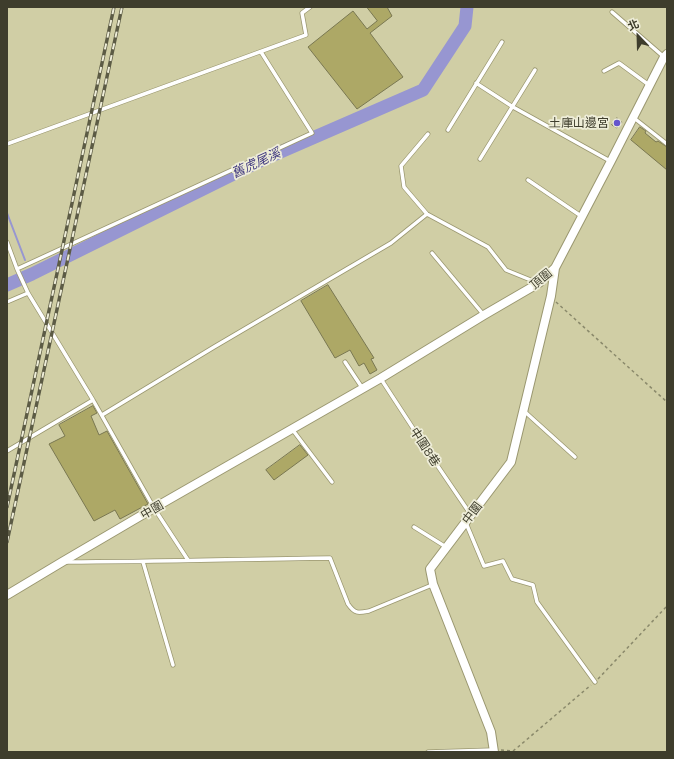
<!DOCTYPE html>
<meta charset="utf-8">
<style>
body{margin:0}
#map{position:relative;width:674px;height:759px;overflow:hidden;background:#d0cea5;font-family:Commissioner,"Noto Sans TC",sans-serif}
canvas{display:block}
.frame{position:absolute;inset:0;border:8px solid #3e3d2c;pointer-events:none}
.north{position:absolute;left:618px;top:16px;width:40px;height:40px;-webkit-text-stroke:3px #eeedd8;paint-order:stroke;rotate:337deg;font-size:11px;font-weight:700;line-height:16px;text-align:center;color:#3e3d2c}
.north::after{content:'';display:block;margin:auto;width:14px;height:18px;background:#3e3d2c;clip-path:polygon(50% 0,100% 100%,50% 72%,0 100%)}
</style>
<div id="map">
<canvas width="674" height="759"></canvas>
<div class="frame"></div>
<div class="north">北</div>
</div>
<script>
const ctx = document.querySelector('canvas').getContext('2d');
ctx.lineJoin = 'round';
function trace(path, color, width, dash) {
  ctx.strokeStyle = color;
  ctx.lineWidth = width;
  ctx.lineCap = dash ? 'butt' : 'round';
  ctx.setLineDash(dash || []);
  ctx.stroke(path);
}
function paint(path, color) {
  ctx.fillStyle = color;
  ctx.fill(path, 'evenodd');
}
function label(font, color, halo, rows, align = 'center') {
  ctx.font = font + ' Commissioner,"Noto Sans TC",sans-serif';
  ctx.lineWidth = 3.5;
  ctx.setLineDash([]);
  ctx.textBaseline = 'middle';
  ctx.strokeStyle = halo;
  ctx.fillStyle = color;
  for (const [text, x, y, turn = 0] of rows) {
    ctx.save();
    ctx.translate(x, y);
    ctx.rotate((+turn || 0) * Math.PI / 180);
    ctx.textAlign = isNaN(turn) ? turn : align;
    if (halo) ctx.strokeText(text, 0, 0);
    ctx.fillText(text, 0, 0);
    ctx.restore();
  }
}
trace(new Path2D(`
 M 7,213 L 25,260
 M 30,270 L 32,274`), '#9796d1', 2);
trace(new Path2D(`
 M 7,285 L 32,274 L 262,160 L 423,90 L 465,26 L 467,7`), '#9796d1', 13);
const building = new Path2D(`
 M 367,7 L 387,7 L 392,16 L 370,33 L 403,77 L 357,109 L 308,47 L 353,11 L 367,29 L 377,21 Z
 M 617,118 L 622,122 L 617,128 L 612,125 Z
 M 640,127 L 646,131 L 645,133 L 656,142 L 658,141 L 667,147 L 667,170 L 631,140 Z
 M 328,285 L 374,358 L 371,359 L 377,370 L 370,374 L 364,363 L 359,366 L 350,350 L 335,358 L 301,301 Z
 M 93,406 L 97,413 L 91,416 L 99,435 L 107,431 L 148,504 L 120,519 L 115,510 L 94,521 L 49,444 L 65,436 L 59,425 Z
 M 300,445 L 308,455 L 274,480 L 266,470 Z`);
paint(building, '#ada866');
trace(building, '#797751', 1);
const service = new Path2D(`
 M 612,12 L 664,57
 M 604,71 L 619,63 L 649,85
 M 476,83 L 513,107 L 610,161
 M 634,118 L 667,144
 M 448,130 L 502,42
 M 428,134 L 401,166 L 404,187 L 427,214 L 488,247 L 506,270 L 538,283
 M 7,144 L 306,35 L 302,13 L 310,7
 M 480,159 L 535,70
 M 528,180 L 581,216
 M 7,242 L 17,269 L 28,293 L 93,400 L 7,451
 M 432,253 L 483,314
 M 17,269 L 312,133 L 261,52
 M 7,302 L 28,293
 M 345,362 L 363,389
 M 381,379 L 435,462 L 471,515
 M 93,400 L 154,508 L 188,560
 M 524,411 L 575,457
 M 102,415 L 214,347 L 391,243 L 427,214
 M 292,429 L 332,482
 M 466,523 L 484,566 L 503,561 L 512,579 L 533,585 L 537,602 L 595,682
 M 414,527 L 446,547
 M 67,562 C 155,562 243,559 330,558 L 348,604 C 355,614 358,613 369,611 L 432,585
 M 143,562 L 173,665
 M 428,752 L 493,750`);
const tertiary = new Path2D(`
 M 7,595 L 62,562 L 154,508 L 381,378 L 484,315 L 539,283 L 555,268 L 611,161 L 664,57 L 667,54
 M 494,752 L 491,732 L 433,584 L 430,569 L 511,462 L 551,296 L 555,268`);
trace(service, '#9a9770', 5);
trace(tertiary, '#9a9770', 10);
trace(new Path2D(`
 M 556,302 L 667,402
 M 598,679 L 667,606
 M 501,750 L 513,751 L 518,747 L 591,685`), '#8a896b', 1.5, [3, 3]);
trace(service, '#fff', 3.5);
trace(tertiary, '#fff', 8);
const rail = new Path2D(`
 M 7,507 L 114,7
 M 7,542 L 122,7`);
trace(rail, '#5c5b45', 3.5);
trace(rail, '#eeedd8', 2, [6]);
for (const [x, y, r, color] of [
 [617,123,4,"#6454cd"]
]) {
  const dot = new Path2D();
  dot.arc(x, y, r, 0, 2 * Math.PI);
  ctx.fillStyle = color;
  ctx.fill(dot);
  trace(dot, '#eeedd8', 1.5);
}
label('12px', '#3e3d2c', '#eeedd8', [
 ["土庫山邊宮",609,123]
], 'right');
label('12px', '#3e3d2c', '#eeedd8', [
 ["頂圍",541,279,-39],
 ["中圍8巷",425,447,57],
 ["中圍",152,510,-30],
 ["中圍",472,513,-53]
]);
label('italic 13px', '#3f377f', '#eeedd8', [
 ["舊虎尾溪",256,163,-25]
]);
</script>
